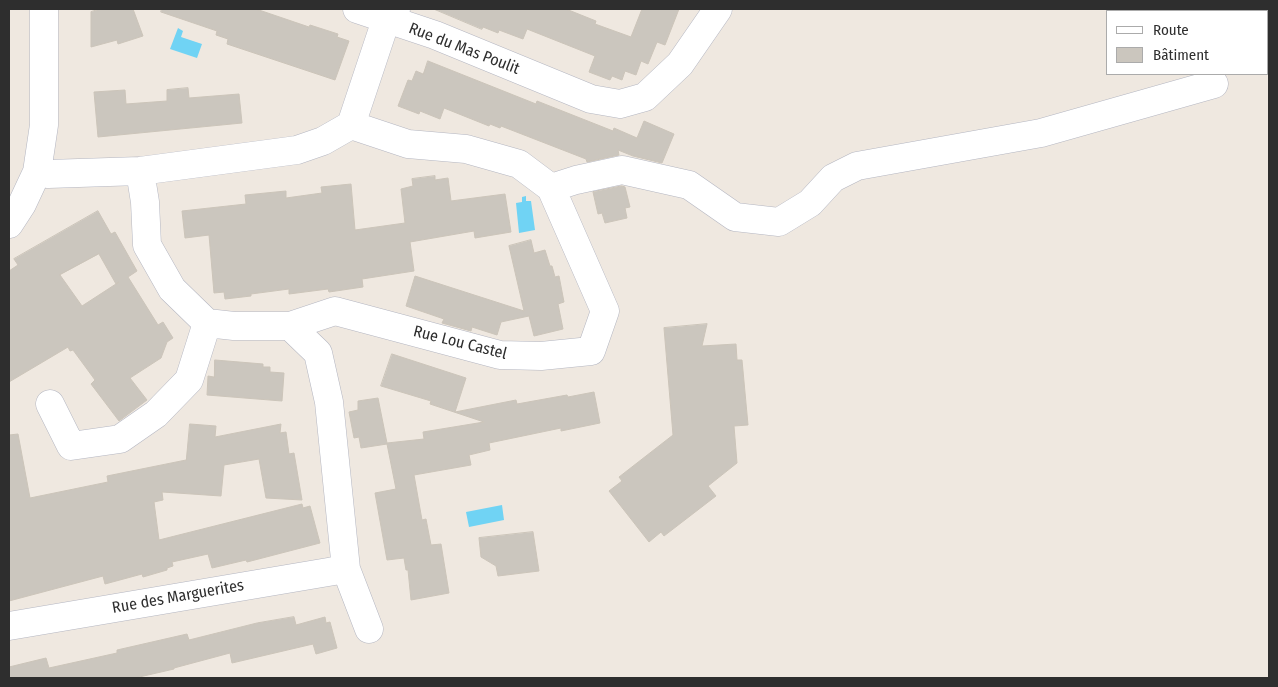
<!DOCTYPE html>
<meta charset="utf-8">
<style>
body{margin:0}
#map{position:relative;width:1278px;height:687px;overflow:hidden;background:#efe8e0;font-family:"Fira Sans Condensed",sans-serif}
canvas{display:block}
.frame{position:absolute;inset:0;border:10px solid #2e2e2e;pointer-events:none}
.legend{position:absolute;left:1106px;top:10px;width:162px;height:65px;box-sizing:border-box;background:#fff;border:1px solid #ababab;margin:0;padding:6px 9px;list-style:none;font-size:15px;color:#2e2e2e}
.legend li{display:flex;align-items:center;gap:10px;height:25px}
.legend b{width:25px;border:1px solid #ababab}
</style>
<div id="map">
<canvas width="1278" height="687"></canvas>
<div class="frame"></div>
<ul class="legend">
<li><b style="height:6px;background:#fff"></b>Route</li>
<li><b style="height:14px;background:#cbc6be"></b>Bâtiment</li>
</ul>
</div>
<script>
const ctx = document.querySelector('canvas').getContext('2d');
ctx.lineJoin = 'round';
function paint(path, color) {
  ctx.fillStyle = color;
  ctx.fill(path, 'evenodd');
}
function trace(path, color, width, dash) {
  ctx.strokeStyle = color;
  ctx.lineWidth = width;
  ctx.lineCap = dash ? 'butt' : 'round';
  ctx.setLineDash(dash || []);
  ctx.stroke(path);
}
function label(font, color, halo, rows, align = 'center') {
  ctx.font = font + ' "Fira Sans Condensed",sans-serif';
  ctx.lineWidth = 5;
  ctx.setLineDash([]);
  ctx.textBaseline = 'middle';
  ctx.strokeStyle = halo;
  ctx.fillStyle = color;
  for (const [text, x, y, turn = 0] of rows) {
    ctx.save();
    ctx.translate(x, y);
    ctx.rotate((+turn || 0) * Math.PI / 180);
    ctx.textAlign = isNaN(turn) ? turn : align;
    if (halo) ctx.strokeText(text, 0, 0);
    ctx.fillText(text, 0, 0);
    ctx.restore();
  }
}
paint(new Path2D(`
 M 178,28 L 183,31 L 181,37 L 202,44 L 197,58 L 170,49 Z
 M 526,196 L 526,201 L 531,201 L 535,230 L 519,233 L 516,203 L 522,202 L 522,197 Z
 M 502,505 L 504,520 L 469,527 L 466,512 Z`), '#70d3f4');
const building = new Path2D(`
 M 100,9 L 133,9 L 143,36 L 118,44 L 117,40 L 91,47 L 91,12 Z
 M 162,9 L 256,9 L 309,27 L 310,25 L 338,34 L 337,37 L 349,41 L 335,80 L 227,44 L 228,39 L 216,35 L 217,31 L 161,12 Z
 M 434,9 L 566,9 L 596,21 L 595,24 L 631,37 L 642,9 L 679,9 L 665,45 L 657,42 L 648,64 L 641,61 L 636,75 L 625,71 L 622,80 L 612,76 L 610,80 L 589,72 L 595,56 L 527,29 L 523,39 L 499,30 L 498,33 L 483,27 L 482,29 Z
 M 428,61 L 536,104 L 537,101 L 613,131 L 614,128 L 637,138 L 644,121 L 674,134 L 662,163 L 633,156 L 618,150 L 619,155 L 587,162 L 586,159 L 501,126 L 500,128 L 490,124 L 489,126 L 444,108 L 440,119 L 420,111 L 419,114 L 398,106 L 408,80 L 412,81 L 416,71 L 423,74 Z
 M 188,88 L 189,98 L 239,94 L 242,123 L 98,137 L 94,92 L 125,90 L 126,104 L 167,101 L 167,90 Z
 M 435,176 L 435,180 L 448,178 L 451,201 L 505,194 L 511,232 L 475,238 L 474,231 L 410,242 L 414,271 L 362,279 L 363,287 L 329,292 L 328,289 L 289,294 L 289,289 L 251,294 L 251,296 L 225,299 L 224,292 L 214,293 L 209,235 L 185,238 L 182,211 L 246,204 L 245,195 L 286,191 L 286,198 L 322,193 L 321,187 L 351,184 L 355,230 L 405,223 L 401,189 L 413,186 L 412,179 Z
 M 622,186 L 625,187 L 630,207 L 625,208 L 627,218 L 605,223 L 602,213 L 598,214 L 593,192 Z
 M 98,211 L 111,234 L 115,232 L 137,271 L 128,277 L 158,325 L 163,322 L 173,338 L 167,342 L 161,358 L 130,378 L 147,400 L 119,421 L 91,384 L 95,380 L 73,350 L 70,351 L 68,347 L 9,382 L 9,271 L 18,265 L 14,259 ZM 99,254 L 116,284 L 119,282 L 82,306 L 60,275 Z
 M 531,240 L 534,253 L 545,250 L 550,266 L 552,266 L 555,277 L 559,276 L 564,302 L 558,304 L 563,329 L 534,336 L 529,316 L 501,322 L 497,335 L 472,327 L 471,331 L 442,323 L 444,319 L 406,306 L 415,276 L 524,311 L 509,246 Z
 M 707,324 L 702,346 L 736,344 L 737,360 L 742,360 L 748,425 L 734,426 L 737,463 L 708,486 L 716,496 L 664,536 L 661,532 L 649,542 L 609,491 L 622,481 L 619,477 L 673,435 L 664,328 Z
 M 392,354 L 466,378 L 455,412 L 516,400 L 517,404 L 567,395 L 568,397 L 594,392 L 600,423 L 561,431 L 561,428 L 489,443 L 490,450 L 469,455 L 471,465 L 414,475 L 422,520 L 426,519 L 431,545 L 441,544 L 449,593 L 411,600 L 408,570 L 406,570 L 404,558 L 387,560 L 375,493 L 396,489 L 387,444 L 361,448 L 359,437 L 354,438 L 349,412 L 358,410 L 358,401 L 378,398 L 387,443 L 424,439 L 423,432 L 484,422 L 430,404 L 431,401 L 381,386 Z
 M 215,360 L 263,364 L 263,367 L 270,367 L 270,372 L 284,373 L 282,401 L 207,395 L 208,376 L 214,377 Z
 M 190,424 L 216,426 L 215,437 L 281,424 L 280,433 L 286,432 L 289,454 L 294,453 L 302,500 L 266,498 L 259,459 L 224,465 L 221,496 L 162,492 L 163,500 L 154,502 L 159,540 L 302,504 L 303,508 L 310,506 L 320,543 L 247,562 L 246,560 L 212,568 L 208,554 L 172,562 L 173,566 L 167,568 L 167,570 L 143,577 L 142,574 L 105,584 L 103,576 L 9,601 L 9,435 L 18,434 L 30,498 L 108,482 L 107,476 L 186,460 Z
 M 533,532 L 539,571 L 498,576 L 496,566 L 481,557 L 479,538 Z
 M 294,617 L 296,625 L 325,617 L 326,623 L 330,622 L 337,648 L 316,654 L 313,644 L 232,663 L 230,653 L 174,668 L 174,669 L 135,678 L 9,678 L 9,667 L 46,658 L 49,668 L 117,653 L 117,650 L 187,634 L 189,640 L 257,623 Z`);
paint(building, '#cbc6be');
trace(building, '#cbc4b9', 1);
const minor = new Path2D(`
 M 357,9 L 435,35 L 591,99 L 620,104 L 645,97 L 680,64 L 718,9
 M 140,171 L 145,202 L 147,245 L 172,289 L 207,323 L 234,326 L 290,326 L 335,311 L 500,355 L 541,356 L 591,351 L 605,311 L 551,188 L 519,164 L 466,149 L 408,144 L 351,125
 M 37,172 L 48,174 L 140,171 L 297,150 L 323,141 L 351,125 L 386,20 L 396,9
 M 551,188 L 576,180 L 622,170 L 689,185 L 735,217 L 779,222 L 810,203 L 833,178 L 857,166 L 1041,133 L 1214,84
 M 9,224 L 22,204 L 37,172 L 44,125 L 44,9
 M 290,326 L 318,353 L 329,402 L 346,569 L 369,629
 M 50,404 L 71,446 L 120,439 L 156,414 L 189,380 L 207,323
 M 9,626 L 346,569`);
trace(minor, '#b4b6c1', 29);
trace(minor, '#fff', 28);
label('16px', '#2e2e2e', '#fff', [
 ["Rue du Mas Poulit",464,49,21],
 ["Rue Lou Castel",460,343,14],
 ["Rue des Marguerites",178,597,-10]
]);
</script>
